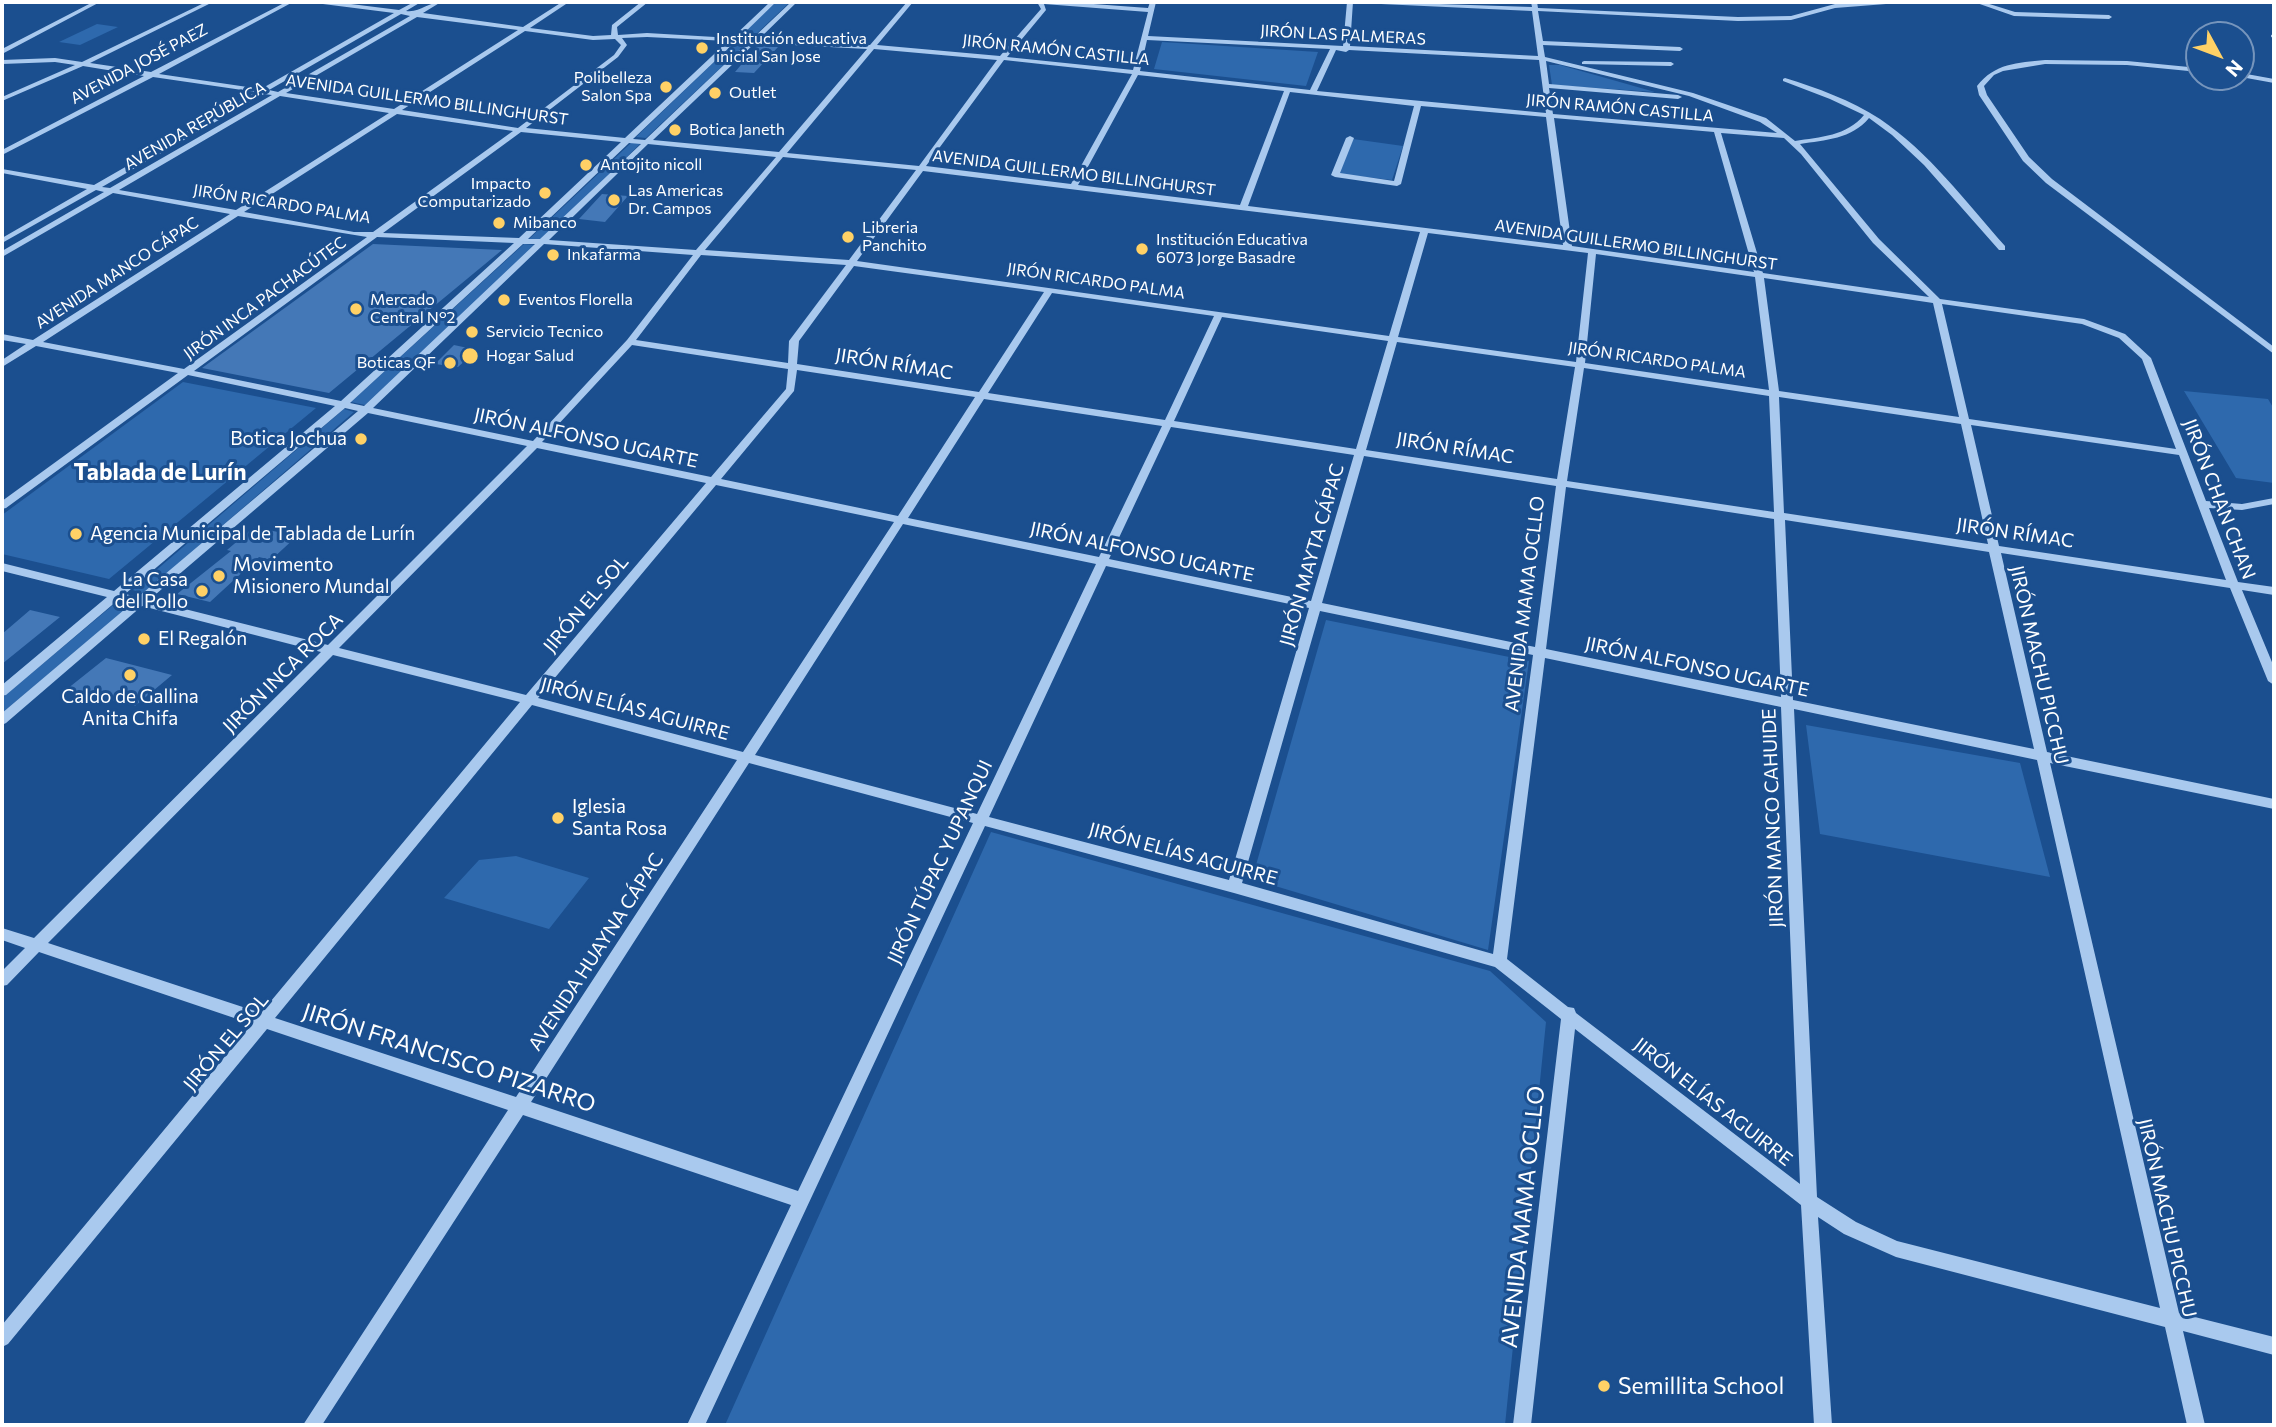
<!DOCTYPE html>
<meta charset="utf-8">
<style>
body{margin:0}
#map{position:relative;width:2276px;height:1427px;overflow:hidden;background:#1b4f8f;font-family:Commissioner,sans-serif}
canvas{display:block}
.frame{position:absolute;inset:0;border:4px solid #fff;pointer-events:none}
.north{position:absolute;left:2185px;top:21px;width:70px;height:70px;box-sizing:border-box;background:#1b4f8f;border:2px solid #7695bc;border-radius:50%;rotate:131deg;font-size:19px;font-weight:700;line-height:28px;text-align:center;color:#fff}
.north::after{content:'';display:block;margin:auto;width:24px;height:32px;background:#ffd166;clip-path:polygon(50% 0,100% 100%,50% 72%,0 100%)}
</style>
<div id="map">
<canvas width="2276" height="1427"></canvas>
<div class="frame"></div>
<div class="north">N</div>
</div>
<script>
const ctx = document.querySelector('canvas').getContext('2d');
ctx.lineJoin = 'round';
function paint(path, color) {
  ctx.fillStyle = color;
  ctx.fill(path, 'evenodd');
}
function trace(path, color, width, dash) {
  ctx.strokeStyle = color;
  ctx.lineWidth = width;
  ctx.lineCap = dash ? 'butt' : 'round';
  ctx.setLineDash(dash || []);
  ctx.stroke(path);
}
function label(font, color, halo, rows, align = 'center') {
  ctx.font = font + ' Commissioner,sans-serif';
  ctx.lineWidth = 6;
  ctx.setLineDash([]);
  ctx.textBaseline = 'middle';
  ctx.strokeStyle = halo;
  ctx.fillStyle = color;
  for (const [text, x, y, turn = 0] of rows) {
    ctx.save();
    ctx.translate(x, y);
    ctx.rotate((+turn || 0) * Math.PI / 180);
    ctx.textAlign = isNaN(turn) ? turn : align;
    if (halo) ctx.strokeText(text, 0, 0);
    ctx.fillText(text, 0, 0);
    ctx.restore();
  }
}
paint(new Path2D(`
 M 776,2 L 790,2 L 752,38 L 738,37 Z
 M 97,24 L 118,27 L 80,45 L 59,42 Z
 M 737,40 L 748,42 L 646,138 L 636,137 Z
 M 1162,42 L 1318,52 L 1306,86 L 1154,69 Z
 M 1549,65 L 1560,65 L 1655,92 L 1552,85 Z
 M 1353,139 L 1403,146 L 1392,180 L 1339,174 Z
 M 633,141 L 642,142 L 543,240 L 529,239 Z
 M 524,244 L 536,245 L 365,405 L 351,402 Z
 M 183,382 L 316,408 L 109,579 L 2,554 L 2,515 Z
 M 2184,391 L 2268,399 L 2274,409 L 2274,483 L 2236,478 Z
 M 344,409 L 354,412 L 143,594 L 133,590 Z
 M 119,600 L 132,604 L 2,713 L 2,698 Z
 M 1326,620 L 1529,661 L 1488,950 L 1252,879 Z
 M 1806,725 L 2020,763 L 2050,877 L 1820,834 Z
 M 991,832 L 1490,971 L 1546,1022 L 1505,1425 L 725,1425 Z
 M 516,856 L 589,878 L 549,929 L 444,898 L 479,860 Z`), '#2e69ad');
paint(new Path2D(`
 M 757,46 L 778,47 L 754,73 L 735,72 Z
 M 602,194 L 628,196 L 605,222 L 579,219 Z
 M 373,244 L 502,250 L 329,393 L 202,368 Z
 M 454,345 L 477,350 L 458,367 L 435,364 Z
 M 254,527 L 297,536 L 271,560 L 259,557 L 210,602 L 177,594 L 231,551 L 227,550 Z
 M 30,610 L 60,617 L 2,664 L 2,634 Z
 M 106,658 L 172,675 L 135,706 L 67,689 Z`), '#4478b7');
paint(new Path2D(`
 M 93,2 L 100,2 L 2,54 L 2,49 Z
 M 206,2 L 213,2 L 90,63 L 151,72 L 286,2 L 293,2 L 159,74 L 261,89 L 394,13 L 323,4 L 320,2 L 335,2 L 399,10 L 414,2 L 421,2 L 406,11 C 420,13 428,2 441,2 L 423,13 L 523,27 L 562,2 L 569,2 L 530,28 L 593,36 L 611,35 L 612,25 L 641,2 L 648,2 L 617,27 L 618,35 L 647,33 L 732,38 L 770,2 L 776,2 L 739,38 L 752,39 L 791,2 L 797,2 L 759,39 L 870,45 L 907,2 L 913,2 L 877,45 L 1000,56 L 1041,9 L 1037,2 L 1066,2 L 1148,8 L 1150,2 L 1156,2 L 1148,36 L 1343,46 L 1347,2 L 1353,2 L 1350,46 L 1538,56 L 1532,11 L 1381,4 L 1378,2 L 1532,7 L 1531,2 L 1537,2 L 1538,8 L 1738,17 L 1791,16 L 1835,4 L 1889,2 L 1886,4 L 1835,8 L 1791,20 L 1738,21 L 1538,11 L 1543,41 L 1680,47 L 1683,49 L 1680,51 L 1543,45 L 1545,57 L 1693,93 L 1766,118 L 1795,141 C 1820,137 1847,136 1864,115 L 1830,99 L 1783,81 L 1783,79 L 1785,78 C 1817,88 1851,100 1880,119 C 1929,152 1966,202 2005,246 L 2005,250 L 1999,250 L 1924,165 L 1892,135 L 1869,118 C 1852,139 1825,140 1800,144 L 1879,239 L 1940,299 L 2084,319 L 2125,334 L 2151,358 L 2206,501 L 2242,504 L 2274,498 L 2274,504 L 2242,510 L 2209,508 L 2238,582 L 2274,587 L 2274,595 L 2242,590 L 2274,667 L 2274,685 L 2268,681 L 2230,588 L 2001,553 L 2047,752 L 2274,799 L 2274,809 L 2050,763 L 2179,1313 L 2274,1337 L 2274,1355 L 2183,1331 L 2205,1425 L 2187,1425 L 2165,1327 L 1896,1257 L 1844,1234 L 1818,1217 L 1832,1425 L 1814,1425 L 1801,1205 L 1575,1029 L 1531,1425 L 1513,1425 L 1561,1019 L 1495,967 L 1234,893 L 985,826 L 705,1425 L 687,1425 L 791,1205 L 523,1115 L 322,1425 L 303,1425 L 508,1110 L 267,1029 L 8,1344 L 2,1347 L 2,1325 L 252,1024 L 39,952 L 7,985 L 2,986 L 2,971 L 25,948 L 2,940 L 2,928 L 34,938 L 321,652 L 142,606 L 6,723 L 2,725 L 2,713 L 131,604 L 118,600 L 6,695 L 2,696 L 2,685 L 107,597 L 2,571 L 2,563 L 114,591 L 335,406 L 188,375 L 6,508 L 2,509 L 2,501 L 178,373 L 36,346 L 2,367 L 2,360 L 26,344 L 2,340 L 2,334 L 33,340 L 230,214 L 113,193 L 2,257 L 2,251 L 104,192 L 96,190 L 2,243 L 2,238 L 87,189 L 2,173 L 2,169 L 94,185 L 256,92 L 153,77 L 2,155 L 2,150 L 144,76 L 83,66 L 2,101 L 2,97 L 75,65 L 55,62 L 2,64 L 2,60 L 55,58 L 82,62 ZM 1044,4 L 1148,12 L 1133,70 L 1007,57 L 1046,10 ZM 401,14 L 410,16 L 278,92 L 269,90 ZM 417,17 L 518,30 L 394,109 L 286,93 ZM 525,31 L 593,40 L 615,39 L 621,45 L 614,55 L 518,128 L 402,110 ZM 647,37 L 728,41 L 625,138 L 526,128 L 618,57 L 627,45 L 622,38 ZM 1147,40 L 1330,49 L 1310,90 L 1140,71 ZM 735,42 L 748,42 L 645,140 L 633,139 ZM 755,43 L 867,49 L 779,152 L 653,140 ZM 874,49 L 997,60 L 919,166 L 787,153 ZM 1336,50 L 1346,52 L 1349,50 L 1539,60 L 1546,113 L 1317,91 ZM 1004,60 L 1132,74 L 1071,184 L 926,166 ZM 1546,61 L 1689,96 L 1760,122 L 1777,133 L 1553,114 L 1549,88 L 1678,99 L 1682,97 L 1678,95 L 1549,84 ZM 1138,75 L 1284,91 L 1240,205 L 1078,185 ZM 1290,92 L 1414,106 L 1394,181 L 1340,173 L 1354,138 L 1350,136 L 1346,138 L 1331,175 L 1335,177 L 1397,186 L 1401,184 L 1421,106 L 1546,117 L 1563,245 L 1248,206 ZM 264,94 L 272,95 L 110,188 L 102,187 ZM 280,96 L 389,113 L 236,210 L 119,190 ZM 397,114 L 513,131 L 373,232 L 354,232 L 244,212 ZM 1554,118 L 1714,132 L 1754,272 L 1572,246 ZM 521,132 L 621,142 L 519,238 L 383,233 ZM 1721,133 L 1784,138 L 1801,154 L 1873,243 L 1929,297 L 1763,273 ZM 629,143 L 641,144 L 540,239 L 528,239 ZM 648,144 L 776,157 L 696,250 L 549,240 ZM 783,157 L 916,170 L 849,260 L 705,250 ZM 923,171 L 1420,232 L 1389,336 L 857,261 ZM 238,216 L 367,237 L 184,369 L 43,342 ZM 1428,233 L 1588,253 L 1576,362 L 1398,337 ZM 377,237 L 514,243 L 341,401 L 194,371 ZM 523,244 L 535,244 L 364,406 L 350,403 ZM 544,244 L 693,255 L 627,340 L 533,441 L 373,408 ZM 1596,254 L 1755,277 L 1769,390 L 1585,363 ZM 701,255 L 846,265 L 789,341 L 788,363 L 636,340 ZM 854,266 L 1044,292 L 979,392 L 797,364 L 799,341 ZM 1764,278 L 1933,303 L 1959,417 L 1779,391 ZM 1052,293 L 1214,316 L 1165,420 L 988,393 ZM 1942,304 L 2082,324 L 2119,338 L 2142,359 L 2176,449 L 1969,419 ZM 1222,317 L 1388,341 L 1356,449 L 1174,421 ZM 1397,342 L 1575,367 L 1557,479 L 1366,450 ZM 632,345 L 788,369 L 786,389 L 711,477 L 542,442 ZM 1584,368 L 1769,396 L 1774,512 L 1567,481 ZM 797,370 L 975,397 L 898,516 L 721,479 L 794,391 ZM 1779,397 L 1961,424 L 1988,544 L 1784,513 ZM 984,399 L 1162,426 L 1099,557 L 908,518 ZM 345,408 L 358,411 L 138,597 L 125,594 ZM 368,413 L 527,446 L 328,645 L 149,600 ZM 1971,425 L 2179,455 L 2226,580 L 1999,546 ZM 1171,427 L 1354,455 L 1311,601 L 1109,559 ZM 537,448 L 706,483 L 526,695 L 339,648 ZM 1364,456 L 1556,486 L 1535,647 L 1322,603 ZM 716,485 L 894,522 L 743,752 L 538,698 ZM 1566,487 L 1774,519 L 1781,697 L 1546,649 ZM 1785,520 L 1989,552 L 2034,749 L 1793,700 ZM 903,524 L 1096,564 L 977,814 L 755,755 ZM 1106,566 L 1309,608 L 1229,880 L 989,817 ZM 1320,611 L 1533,655 L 1493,954 L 1242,883 ZM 333,655 L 520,702 L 261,1013 L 48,943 ZM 1545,658 L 1781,707 L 1800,1184 L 1576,1013 L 1574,1008 L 1568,1007 L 1507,959 ZM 532,705 L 737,760 L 516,1097 L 275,1018 ZM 1794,709 L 2037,760 L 2160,1308 L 1897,1241 L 1856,1222 L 1817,1197 ZM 749,763 L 973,823 L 798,1191 L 531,1102 Z
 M 1974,2 L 1983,2 L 2015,12 L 2109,15 L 2112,17 L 2109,19 L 2014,16 Z
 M 2274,34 L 2274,38 L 2271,37 L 2271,35 Z
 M 2045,60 L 2127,61 L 2199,68 L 2199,72 L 2127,65 L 2045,64 L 2003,71 L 1994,75 L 1984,86 L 1987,95 L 2029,157 L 2052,179 L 2274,347 L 2274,354 L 2046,183 L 2023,161 L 1979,95 L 1977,86 C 1995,63 2017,63 2045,60 Z
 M 1584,61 L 1671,62 L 1674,64 L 1671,66 L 1582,64 L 1582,62 Z
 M 2241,73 L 2274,79 L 2274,83 L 2241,77 Z`), '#a9c9ee');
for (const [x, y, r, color] of [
 [702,48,7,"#ffd166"],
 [666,87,7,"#ffd166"],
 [715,93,7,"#ffd166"],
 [675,130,7,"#ffd166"],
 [586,165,7,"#ffd166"],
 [545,193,7,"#ffd166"],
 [614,200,7,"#ffd166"],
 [499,223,7,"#ffd166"],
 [848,237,7,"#ffd166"],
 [1142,249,7,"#ffd166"],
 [553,255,7,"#ffd166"],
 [504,300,7,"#ffd166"],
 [356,309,7,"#ffd166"],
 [472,332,7,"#ffd166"],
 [470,356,9,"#ffd166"],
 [450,363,7,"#ffd166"],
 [361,439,7,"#ffd166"],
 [76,534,7,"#ffd166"],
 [219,576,7,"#ffd166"],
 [202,591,7,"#ffd166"],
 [144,639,7,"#ffd166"],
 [130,675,7,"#ffd166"],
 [558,818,7,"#ffd166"],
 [1604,1386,7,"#ffd166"]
]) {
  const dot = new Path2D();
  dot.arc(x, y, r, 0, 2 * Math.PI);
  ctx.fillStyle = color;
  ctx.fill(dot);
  trace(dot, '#1b4f8f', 2.5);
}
label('16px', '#fff', '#1b4f8f', [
 ["JIRÓN LAS PALMERAS",1343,35,3],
 ["JIRÓN RAMÓN CASTILLA",1056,50,6],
 ["AVENIDA JOSÉ PAEZ",139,64,-28],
 ["AVENIDA GUILLERMO BILLINGHURST",427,100,8],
 ["JIRÓN RAMÓN CASTILLA",1620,108,5],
 ["AVENIDA REPÚBLICA",195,126,-30],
 ["AVENIDA GUILLERMO BILLINGHURST",1074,173,7],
 ["JIRÓN RICARDO PALMA",282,204,9],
 ["AVENIDA GUILLERMO BILLINGHURST",1636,245,8],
 ["AVENIDA MANCO CÁPAC",117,273,-33],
 ["JIRÓN RICARDO PALMA",1096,281,8],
 ["JIRÓN INCA PACHACÚTEC",265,298,-36],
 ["JIRÓN RICARDO PALMA",1657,360,8]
]);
label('16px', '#fff', '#1b4f8f', [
 ["Institución educativa",716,39],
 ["inicial San Jose",716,57],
 ["Polibelleza",652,78,"right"],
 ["Salon Spa",652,96,"right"],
 ["Outlet",729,93],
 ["Botica Janeth",689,130],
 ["Antojito nicoll",600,165],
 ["Impacto",531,184,"right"],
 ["Computarizado",531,202,"right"],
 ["Las Americas",628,191],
 ["Dr. Campos",628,209],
 ["Mibanco",513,223],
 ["Libreria",862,228],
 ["Panchito",862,246],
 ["Institución Educativa",1156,240],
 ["6073 Jorge Basadre",1156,258],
 ["Inkafarma",567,255],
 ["Mercado",370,300],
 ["Central N°2",370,318],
 ["Eventos Florella",518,300],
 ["Servicio Tecnico",486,332],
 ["Hogar Salud",486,356],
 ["Boticas QF",436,363,"right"]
], 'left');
label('19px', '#fff', '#1b4f8f', [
 ["JIRÓN RÍMAC",894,364,9],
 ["JIRÓN ALFONSO UGARTE",586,438,12],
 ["JIRÓN RÍMAC",1455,448,9],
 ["JIRÓN CHAN CHAN",2219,499,69],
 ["JIRÓN RÍMAC",2015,533,8],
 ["JIRÓN ALFONSO UGARTE",1142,552,12],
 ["JIRÓN MAYTA CÁPAC",1312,555,-74],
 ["JIRÓN EL SOL",586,604,-50],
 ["AVENIDA MAMA OCLLO",1525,604,-83],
 ["JIRÓN MACHU PICCHU",2039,665,77],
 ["JIRÓN ALFONSO UGARTE",1697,667,12],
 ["JIRÓN INCA ROCA",283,673,-45],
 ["JIRÓN ELÍAS AGUIRRE",635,709,15],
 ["JIRÓN MANCO CAHUIDE",1773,818,-92],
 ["JIRÓN ELÍAS AGUIRRE",1183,854,15],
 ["JIRÓN TÚPAC YUPANQUI",940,862,-65],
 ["AVENIDA HUAYNA CÁPAC",596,952,-57],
 ["JIRÓN EL SOL",226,1042,-50],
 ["JIRÓN ELÍAS AGUIRRE",1713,1102,38],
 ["JIRÓN MACHU PICCHU",2167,1218,77]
]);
label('19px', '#fff', '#1b4f8f', [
 ["Botica Jochua",347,439,"right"],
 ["Agencia Municipal de Tablada de Lurín",90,534],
 ["Movimento",233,565],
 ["Misionero Mundal",233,587],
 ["La Casa",188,580,"right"],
 ["del Pollo",188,602,"right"],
 ["El Regalón",158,639],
 ["Caldo de Gallina",130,697,"center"],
 ["Anita Chifa",130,719,"center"],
 ["Iglesia",572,807],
 ["Santa Rosa",572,829]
], 'left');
label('bold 23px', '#fff', '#1b4f8f', [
 ["Tablada de Lurín",160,472]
]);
label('23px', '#fff', '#1b4f8f', [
 ["JIRÓN FRANCISCO PIZARRO",449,1058,18],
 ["AVENIDA MAMA OCLLO",1523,1217,-84]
]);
label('23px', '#fff', '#1b4f8f', [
 ["Semillita School",1618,1386]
], 'left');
</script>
